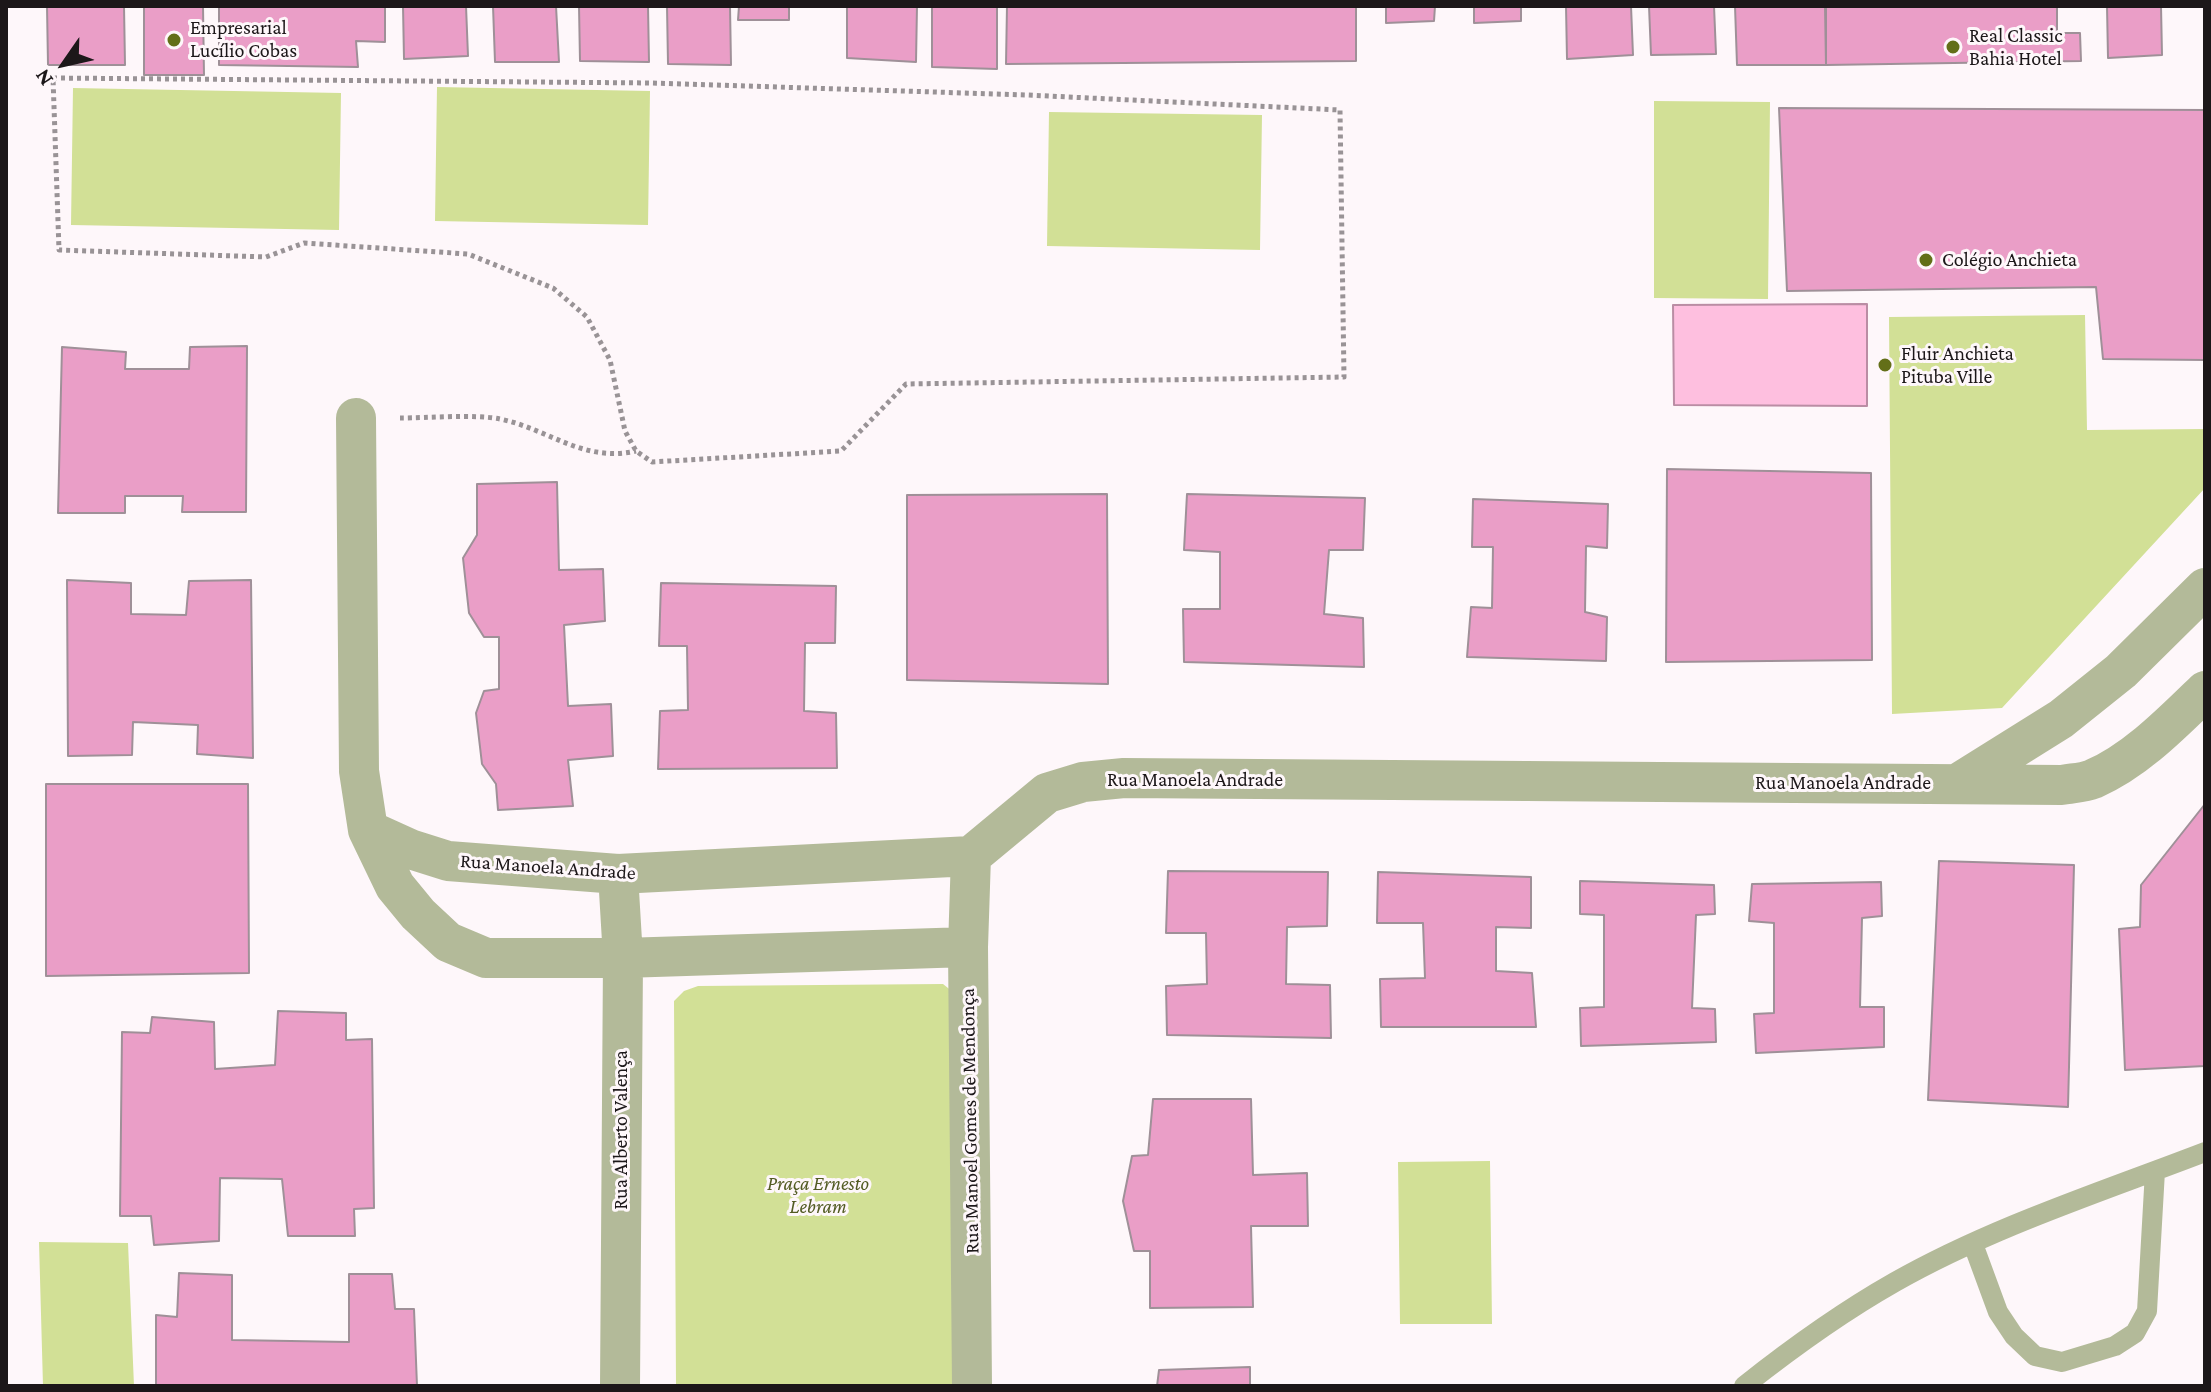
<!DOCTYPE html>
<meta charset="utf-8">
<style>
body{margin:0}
#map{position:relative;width:2211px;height:1392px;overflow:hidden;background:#fef7fa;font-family:"Crimson Pro",serif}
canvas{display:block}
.frame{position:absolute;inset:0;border:8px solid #1c1719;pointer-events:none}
.north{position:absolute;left:24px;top:24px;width:80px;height:80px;-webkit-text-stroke:6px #fef7fa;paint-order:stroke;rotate:236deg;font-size:22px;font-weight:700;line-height:32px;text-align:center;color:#1c1719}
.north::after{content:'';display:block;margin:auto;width:28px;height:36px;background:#1c1719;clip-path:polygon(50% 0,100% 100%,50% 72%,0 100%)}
</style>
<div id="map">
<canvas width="2211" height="1392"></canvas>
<div class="frame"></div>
<div class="north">N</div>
</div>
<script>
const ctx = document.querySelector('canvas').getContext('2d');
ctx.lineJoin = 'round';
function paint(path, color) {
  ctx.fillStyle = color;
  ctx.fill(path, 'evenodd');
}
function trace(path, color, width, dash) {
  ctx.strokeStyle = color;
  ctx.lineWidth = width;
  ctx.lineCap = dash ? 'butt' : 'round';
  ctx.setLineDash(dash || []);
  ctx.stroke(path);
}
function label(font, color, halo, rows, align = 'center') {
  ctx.font = font + ' "Crimson Pro",serif';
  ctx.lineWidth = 6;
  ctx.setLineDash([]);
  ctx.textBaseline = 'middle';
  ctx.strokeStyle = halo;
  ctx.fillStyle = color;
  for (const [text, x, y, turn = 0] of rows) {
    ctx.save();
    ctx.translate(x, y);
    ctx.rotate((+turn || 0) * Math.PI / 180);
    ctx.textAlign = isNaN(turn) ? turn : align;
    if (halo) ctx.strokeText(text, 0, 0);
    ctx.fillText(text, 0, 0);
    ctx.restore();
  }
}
paint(new Path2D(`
 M 437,87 L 650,91 L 648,225 L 435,221 Z
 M 73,88 L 341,93 L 339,230 L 71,225 Z
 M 1654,101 L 1770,102 L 1768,299 L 1654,298 Z
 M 1049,112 L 1262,115 L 1260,250 L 1047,246 Z
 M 2085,315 L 2087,430 L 2205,429 L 2205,488 L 2002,708 L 1892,714 L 1889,317 Z
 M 943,984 L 953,992 L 962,1386 L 676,1386 L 674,1001 L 684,991 L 698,986 Z
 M 1490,1161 L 1492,1324 L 1400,1324 L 1398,1162 Z
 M 39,1242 L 128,1243 L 134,1386 L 43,1386 Z`), '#d2e096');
const water = new Path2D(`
 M 1867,304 L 1867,406 L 1674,405 L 1673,305 Z`);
paint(water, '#febfdf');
trace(water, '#ba8da4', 2);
const building = new Path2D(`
 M 47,6 L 124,6 L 125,65 L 48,65 Z
 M 144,6 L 203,6 L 204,75 L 144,75 Z
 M 219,6 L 385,6 L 385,42 L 356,41 L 358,67 L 219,65 Z
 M 403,6 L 466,6 L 468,56 L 404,59 Z
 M 493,6 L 556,6 L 559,62 L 495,62 Z
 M 579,6 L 648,6 L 649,62 L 580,61 Z
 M 667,6 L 730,6 L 731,65 L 668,64 Z
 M 739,6 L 789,6 L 789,20 L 738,20 Z
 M 847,6 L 917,6 L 916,62 L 847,58 Z
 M 932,6 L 997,6 L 997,69 L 932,67 Z
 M 1007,6 L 1356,6 L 1356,61 L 1006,64 Z
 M 1386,6 L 1435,6 L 1434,21 L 1386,23 Z
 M 1474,6 L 1521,6 L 1521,21 L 1474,23 Z
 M 1566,6 L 1631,6 L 1633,55 L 1567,59 Z
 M 1649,6 L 1714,6 L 1716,54 L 1651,55 Z
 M 1735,6 L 1825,6 L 1826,65 L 1737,65 Z
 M 1826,6 L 2057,6 L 2057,33 L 2080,33 L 2081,61 L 1826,65 Z
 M 2107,6 L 2161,6 L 2162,55 L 2108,58 Z
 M 1779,108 L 2205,110 L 2205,360 L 2103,359 L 2096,287 L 1787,291 Z
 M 247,346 L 246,512 L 182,512 L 183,496 L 125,496 L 125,513 L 58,513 L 62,347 L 126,352 L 125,369 L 189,369 L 190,347 Z
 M 1667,469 L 1871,473 L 1872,660 L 1666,662 Z
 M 557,482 L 559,570 L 603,569 L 605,621 L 564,625 L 568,706 L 611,704 L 613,756 L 568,760 L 573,806 L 498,810 L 496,784 L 482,764 L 476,713 L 484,691 L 499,689 L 499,637 L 484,637 L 469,613 L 463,558 L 477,535 L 477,484 Z
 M 1107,494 L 1108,684 L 907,680 L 907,495 Z
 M 1187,494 L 1365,498 L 1363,550 L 1329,550 L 1324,614 L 1363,618 L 1364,667 L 1184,662 L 1183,609 L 1220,609 L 1220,552 L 1184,550 Z
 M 1473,499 L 1608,504 L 1607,548 L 1586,546 L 1585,612 L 1607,617 L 1606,661 L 1467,657 L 1471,607 L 1492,608 L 1493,547 L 1472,547 Z
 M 67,580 L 131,583 L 131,614 L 186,615 L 189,581 L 251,580 L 253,758 L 197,754 L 198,725 L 133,722 L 132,755 L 68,756 Z
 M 661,583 L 836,586 L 835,643 L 805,643 L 804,711 L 836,713 L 837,768 L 658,769 L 660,711 L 688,710 L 687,646 L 659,646 Z
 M 46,784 L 248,784 L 249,973 L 46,976 Z
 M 2205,804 L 2205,1066 L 2125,1070 L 2119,929 L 2140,927 L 2141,885 Z
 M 1939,861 L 2074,865 L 2068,1107 L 1928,1100 Z
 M 1168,871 L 1328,872 L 1327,926 L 1287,927 L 1286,984 L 1330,985 L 1331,1038 L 1167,1035 L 1166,986 L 1207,984 L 1206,933 L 1166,933 Z
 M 1378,872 L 1531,877 L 1531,928 L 1496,927 L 1496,971 L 1532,973 L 1536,1027 L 1381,1027 L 1380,979 L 1425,978 L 1423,923 L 1377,923 Z
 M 1580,881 L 1714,885 L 1715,914 L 1696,915 L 1692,1008 L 1715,1009 L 1716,1042 L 1581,1046 L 1580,1008 L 1604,1007 L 1604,915 L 1580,914 Z
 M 1881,882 L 1882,916 L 1862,918 L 1860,1007 L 1884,1007 L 1884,1047 L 1756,1053 L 1754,1014 L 1774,1013 L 1774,923 L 1749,921 L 1752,884 Z
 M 278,1011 L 346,1013 L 346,1040 L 372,1039 L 374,1208 L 354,1209 L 355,1236 L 288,1236 L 282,1179 L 220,1178 L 219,1241 L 154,1245 L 151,1216 L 120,1216 L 122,1032 L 150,1033 L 152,1017 L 214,1022 L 215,1069 L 275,1065 Z
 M 1153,1099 L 1251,1099 L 1253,1175 L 1307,1173 L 1308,1226 L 1251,1226 L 1253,1307 L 1150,1308 L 1150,1251 L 1134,1251 L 1123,1201 L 1132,1156 L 1148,1155 Z
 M 179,1273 L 232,1275 L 232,1340 L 349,1342 L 349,1274 L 392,1274 L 395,1309 L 414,1309 L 417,1386 L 156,1386 L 156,1315 L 177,1317 Z
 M 1250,1367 L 1250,1386 L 1157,1386 L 1159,1370 Z`);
paint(building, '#ea9ec7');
trace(building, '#9f9098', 2);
trace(new Path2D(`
 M 53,78 L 652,83 L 1027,95 L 1340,110 L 1344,377 L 906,384 L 841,451 L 652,462 L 636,451 L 625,431 L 610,360 L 587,317 L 553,288 L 468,254 L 304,243 L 266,257 L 59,250 Z
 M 400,418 C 427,418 475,414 500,419 C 549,429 583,463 636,451`), '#999396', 5, [4, 4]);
trace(new Path2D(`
 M 1973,1244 L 1998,1312 L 2014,1336 L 2035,1356 L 2062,1362 L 2115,1346 L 2135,1333 L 2147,1311 L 2155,1171
 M 1744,1386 C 1792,1348 1842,1312 1895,1282 C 1992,1227 2101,1192 2205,1152`), '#b3ba99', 20);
trace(new Path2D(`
 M 356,418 L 359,771 L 368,830 L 395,886 L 418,914 L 448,942 L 486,958 L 623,958 L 968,947
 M 1957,784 L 2061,719 L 2121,671 L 2205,588
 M 368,830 L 410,849 L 448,861 L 618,874 L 971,856 L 1047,793 L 1083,782 L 1124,778 L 2062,785 C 2072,783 2083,783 2093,779 C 2135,761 2172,723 2205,691
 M 971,856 L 968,947 L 972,1386
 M 618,874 L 623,958 L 620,1386`), '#b3ba99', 40);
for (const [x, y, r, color] of [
 [174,40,8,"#636f18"],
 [1953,47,8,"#636f18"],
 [1926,260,8,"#636f18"],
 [1885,365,8,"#636f18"]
]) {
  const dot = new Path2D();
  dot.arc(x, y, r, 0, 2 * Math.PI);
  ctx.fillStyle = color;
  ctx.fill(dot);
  trace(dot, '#fef7fa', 3);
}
label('20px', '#1c1719', '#fef7fa', [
 ["Empresarial",190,28],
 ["Lucílio Cobas",190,51],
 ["Real Classic",1969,36],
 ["Bahia Hotel",1969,59],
 ["Colégio Anchieta",1942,260],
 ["Fluir Anchieta",1901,354],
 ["Pituba Ville",1901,377]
], 'left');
label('20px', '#1c1719', '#fef7fa', [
 ["Rua Manoela Andrade",1195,780],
 ["Rua Manoela Andrade",1843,783],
 ["Rua Manoela Andrade",548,867,4],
 ["Rua Manoel Gomes de Mendonça",970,1121,-91],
 ["Rua Alberto Valença",621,1130,-90]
]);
label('italic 20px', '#525b22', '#fef7fa', [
 ["Praça Ernesto",818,1184],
 ["Lebram",818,1207]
]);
</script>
